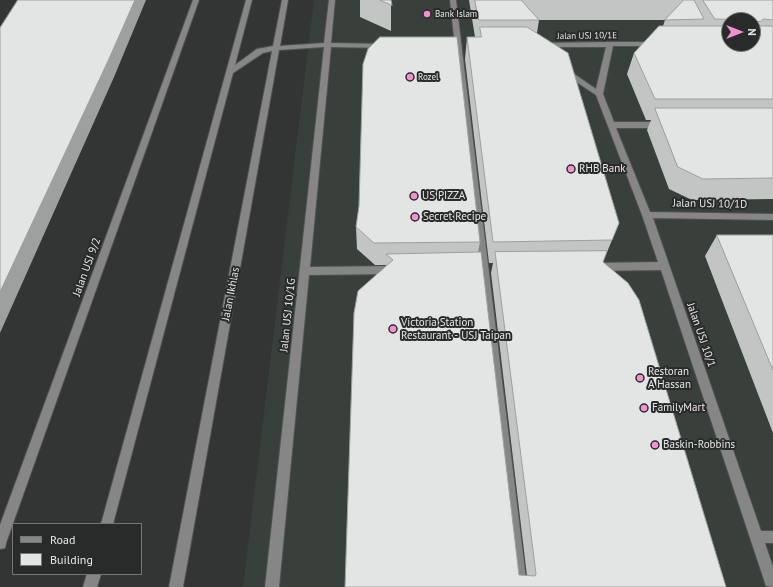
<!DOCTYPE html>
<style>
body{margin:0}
#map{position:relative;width:773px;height:587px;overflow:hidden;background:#333534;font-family:"PT Sans",sans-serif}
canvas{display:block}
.legend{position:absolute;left:12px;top:523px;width:130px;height:52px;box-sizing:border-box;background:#292b2a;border:1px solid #757776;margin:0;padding:5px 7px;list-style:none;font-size:12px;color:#e6e8e7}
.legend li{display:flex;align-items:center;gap:8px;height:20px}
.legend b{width:20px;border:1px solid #757776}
.north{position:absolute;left:721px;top:12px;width:40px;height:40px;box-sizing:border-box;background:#292b2a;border:1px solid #757776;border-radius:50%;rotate:90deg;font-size:11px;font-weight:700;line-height:16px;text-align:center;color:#e6e8e7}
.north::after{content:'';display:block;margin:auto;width:14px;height:18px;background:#f690d1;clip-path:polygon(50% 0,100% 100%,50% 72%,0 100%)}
</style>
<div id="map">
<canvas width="773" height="587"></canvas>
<ul class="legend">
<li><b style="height:5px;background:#858685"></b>Road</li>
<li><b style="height:11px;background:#e2e5e3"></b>Building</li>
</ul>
<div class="north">N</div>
</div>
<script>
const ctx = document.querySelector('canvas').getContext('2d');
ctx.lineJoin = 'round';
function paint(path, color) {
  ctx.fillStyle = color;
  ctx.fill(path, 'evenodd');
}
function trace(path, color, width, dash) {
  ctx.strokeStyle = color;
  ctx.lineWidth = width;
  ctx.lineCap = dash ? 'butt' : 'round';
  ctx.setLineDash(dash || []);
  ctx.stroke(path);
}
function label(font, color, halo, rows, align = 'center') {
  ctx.font = font + ' "PT Sans",sans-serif';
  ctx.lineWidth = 4;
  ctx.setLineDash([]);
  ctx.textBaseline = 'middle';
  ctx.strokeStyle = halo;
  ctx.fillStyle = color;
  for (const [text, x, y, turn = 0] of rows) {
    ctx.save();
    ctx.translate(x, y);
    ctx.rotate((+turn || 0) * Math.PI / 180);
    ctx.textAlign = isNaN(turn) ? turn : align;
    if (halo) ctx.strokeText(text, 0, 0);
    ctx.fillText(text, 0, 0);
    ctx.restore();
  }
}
paint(new Path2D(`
 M 314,0 L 773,0 L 773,587 L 243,587 ZM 729,20 L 753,20 L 753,44 L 729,44 Z`), '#39403c');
const minor = new Path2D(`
 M 193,0 L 199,0 L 6,543 L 5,548 L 0,549 L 0,525 Z
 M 246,0 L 252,0 L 235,65 L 257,49 L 273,46 L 282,0 L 288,0 L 280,46 L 324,43 L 329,0 L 335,0 L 331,43 L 385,44 L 389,46 L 385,48 L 331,47 L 310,267 L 395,266 L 400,270 L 395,274 L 309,275 L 279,587 L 265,587 L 324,47 L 279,50 L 183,587 L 169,587 L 272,51 L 263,53 L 233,73 L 113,524 L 101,524 Z
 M 450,0 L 456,0 L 527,587 L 513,587 Z
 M 610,42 L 655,42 L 659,44 L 655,46 L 613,46 L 603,94 L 614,122 L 661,122 L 665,125 L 661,128 L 616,128 L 650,212 L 773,214 L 773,220 L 653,218 L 761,531 L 773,531 L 773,543 L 765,543 L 773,567 L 773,587 L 766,586 L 661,270 L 595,271 L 590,267 L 595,263 L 658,262 L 642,215 L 596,95 L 560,71 L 561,69 L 567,69 L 596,89 L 606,47 L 543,47 L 539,45 L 543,43 Z
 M 87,574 L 101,574 L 97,587 L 83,587 Z`);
trace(minor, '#505251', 2);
paint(minor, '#858685');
paint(new Path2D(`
 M 360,0 L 391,0 L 391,31 L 360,17 Z
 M 469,0 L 773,0 L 773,199 L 692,200 L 669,189 L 647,130 L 651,120 L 646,120 L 627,74 L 634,53 L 663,26 L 665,20 L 539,20 L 537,33 L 619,223 L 603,262 L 726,587 L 345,587 L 386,265 L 375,265 L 357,249 L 356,227 L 480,242 L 478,252 L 519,575 L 527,576 L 491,273 L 493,263 L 489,263 L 465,59 L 467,37 L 475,37 ZM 729,20 L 753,20 L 729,44 Z
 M 717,235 L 773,235 L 773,433 L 705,256 Z`), '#c2c5c3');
paint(new Path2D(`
 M 135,0 L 146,0 L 114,77 L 0,333 L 0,292 Z`), '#9ea09f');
const building = new Path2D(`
 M 18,0 L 135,0 L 108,61 L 0,292 L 0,28 Z
 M 380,0 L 391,0 L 392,5 Z
 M 475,0 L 521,0 L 539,20 L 479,20 Z
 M 684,0 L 694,0 L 704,19 L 665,20 Z
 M 703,0 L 773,0 L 773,20 L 763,19 L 762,21 L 755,22 L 759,26 L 773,26 L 773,99 L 655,99 L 634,53 L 659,26 L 729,26 L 729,44 L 753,44 L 753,20 L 715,19 Z
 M 480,27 L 527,27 L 568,53 L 619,223 L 612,240 L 493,242 L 467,37 L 481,37 Z
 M 380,37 L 457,37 L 480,242 L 374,243 L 356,227 L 359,206 L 363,64 L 368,49 Z
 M 655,108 L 773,108 L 773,178 L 703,179 L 678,167 Z
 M 717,235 L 773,235 L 773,370 Z
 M 607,251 L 603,262 L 628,283 L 639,300 L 726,587 L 345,587 L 354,313 L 358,291 L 393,260 L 386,254 L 481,252 L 519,575 L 535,576 L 536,574 L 495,252 Z`);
paint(building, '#e2e5e3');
trace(building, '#9ea09f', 1);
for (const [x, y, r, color] of [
 [427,14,4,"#f690d1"],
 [410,77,4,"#f690d1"],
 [571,169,4,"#f690d1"],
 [414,196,4,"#f690d1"],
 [415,217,4,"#f690d1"],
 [393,329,4,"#f690d1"],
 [640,378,4,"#f690d1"],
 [644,408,4,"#f690d1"],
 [655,445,4,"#f690d1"]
]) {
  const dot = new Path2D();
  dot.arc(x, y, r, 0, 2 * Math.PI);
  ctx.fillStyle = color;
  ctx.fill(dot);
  trace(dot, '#292b2a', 1.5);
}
label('9px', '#e6e8e7', '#292b2a', [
 ["Bank Islam",435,14],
 ["Rozel",418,77]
], 'left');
label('9px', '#e6e8e7', '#292b2a', [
 ["Jalan USJ 10/1E",587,36,-1]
]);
label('11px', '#e6e8e7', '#292b2a', [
 ["RHB Bank",579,169],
 ["US PIZZA",422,196],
 ["Secret Recipe",423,217],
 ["Victoria Station",401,323],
 ["Restaurant - USJ Taipan",401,336],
 ["Restoran",648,372],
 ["A Hassan",648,385],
 ["FamilyMart",652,408],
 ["Baskin-Robbins",663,445]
], 'left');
label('11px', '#e6e8e7', '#292b2a', [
 ["Jalan USJ 10/1D",710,204,1],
 ["Jalan USJ 9/2",87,267,-70],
 ["Jalan Ikhlas",231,294,-79],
 ["Jalan USJ 10/1G",288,315,-84],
 ["Jalan USJ 10/1",701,335,71]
]);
</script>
